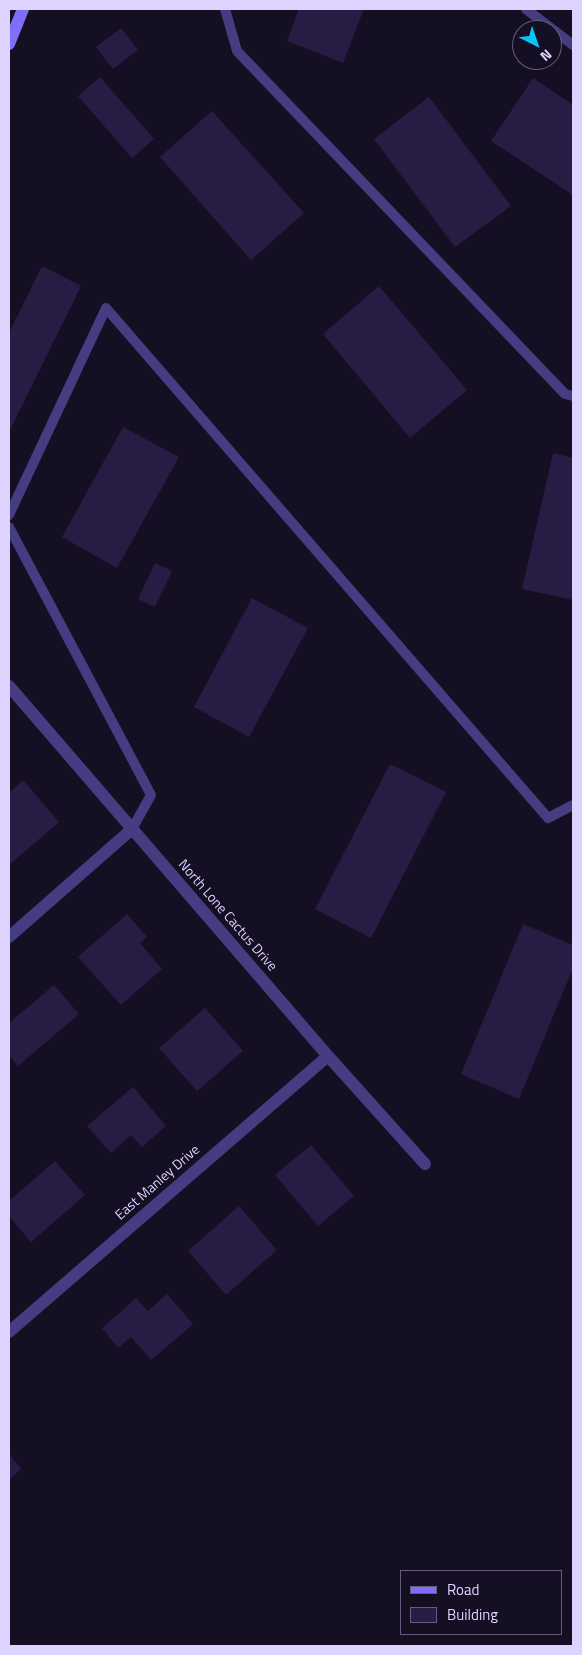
<!DOCTYPE html>
<style>
body{margin:0}
#map{position:relative;width:582px;height:1655px;overflow:hidden;background:#150f24;font-family:"Titillium Web",sans-serif}
canvas{display:block}
.frame{position:absolute;inset:0;border:10px solid #ddd3fe;pointer-events:none}
.legend{position:absolute;left:400px;top:1570px;width:162px;height:65px;box-sizing:border-box;background:#150f24;border:1px solid #655d7b;margin:0;padding:6px 9px;list-style:none;font-size:15px;color:#ddd3fe}
.legend li{display:flex;align-items:center;gap:10px;height:25px}
.legend b{width:25px;border:1px solid #655d7b}
.north{position:absolute;left:512px;top:20px;width:50px;height:50px;box-sizing:border-box;background:#150f24;border:1px solid #655d7b;border-radius:50%;rotate:139deg;font-size:14px;font-weight:700;line-height:20px;text-align:center;color:#ddd3fe}
.north::after{content:'';display:block;margin:auto;width:18px;height:22px;background:#08c4f5;clip-path:polygon(50% 0,100% 100%,50% 72%,0 100%)}
</style>
<div id="map">
<canvas width="582" height="1655"></canvas>
<div class="frame"></div>
<ul class="legend">
<li><b style="height:6px;background:#806efa"></b>Road</li>
<li><b style="height:14px;background:#281c44"></b>Building</li>
</ul>
<div class="north">N</div>
</div>
<script>
const ctx = document.querySelector('canvas').getContext('2d');
ctx.lineJoin = 'round';
function paint(path, color) {
  ctx.fillStyle = color;
  ctx.fill(path, 'evenodd');
}
function trace(path, color, width, dash) {
  ctx.strokeStyle = color;
  ctx.lineWidth = width;
  ctx.lineCap = dash ? 'butt' : 'round';
  ctx.setLineDash(dash || []);
  ctx.stroke(path);
}
function label(font, color, halo, rows, align = 'center') {
  ctx.font = font + ' "Titillium Web",sans-serif';
  ctx.lineWidth = 4.5;
  ctx.setLineDash([]);
  ctx.textBaseline = 'middle';
  ctx.strokeStyle = halo;
  ctx.fillStyle = color;
  for (const [text, x, y, turn = 0] of rows) {
    ctx.save();
    ctx.translate(x, y);
    ctx.rotate((+turn || 0) * Math.PI / 180);
    ctx.textAlign = isNaN(turn) ? turn : align;
    if (halo) ctx.strokeText(text, 0, 0);
    ctx.fillText(text, 0, 0);
    ctx.restore();
  }
}
paint(new Path2D(`
 M 299,9 L 364,9 L 343,63 L 287,41 Z
 M 121,28 L 138,50 L 113,69 L 96,47 Z
 M 100,77 L 154,139 L 132,158 L 78,96 Z
 M 533,78 L 573,105 L 573,195 L 491,141 Z
 M 429,97 L 511,206 L 455,247 L 374,139 Z
 M 212,111 L 304,213 L 251,260 L 160,157 Z
 M 42,266 L 81,286 L 9,432 L 9,333 Z
 M 379,286 L 467,390 L 410,438 L 323,334 Z
 M 123,427 L 179,457 L 117,568 L 62,537 Z
 M 553,453 L 573,458 L 573,600 L 522,589 Z
 M 155,563 L 172,571 L 155,607 L 138,599 Z
 M 252,598 L 308,628 L 249,737 L 194,707 Z
 M 390,764 L 446,792 L 371,938 L 315,909 Z
 M 23,780 L 59,822 L 9,865 L 9,793 Z
 M 127,914 L 147,937 L 140,943 L 162,969 L 121,1005 L 78,957 Z
 M 523,924 L 573,945 L 573,968 L 519,1099 L 461,1074 Z
 M 54,985 L 79,1014 L 18,1066 L 9,1055 L 9,1023 Z
 M 205,1008 L 243,1051 L 197,1091 L 159,1048 Z
 M 133,1087 L 166,1126 L 142,1147 L 131,1135 L 111,1153 L 87,1126 Z
 M 311,1145 L 354,1196 L 318,1226 L 275,1175 Z
 M 55,1161 L 85,1195 L 31,1242 L 9,1216 L 9,1201 Z
 M 239,1206 L 277,1250 L 226,1295 L 188,1251 Z
 M 167,1294 L 193,1324 L 151,1360 L 131,1337 L 118,1348 L 102,1328 L 136,1298 L 148,1311 Z
 M 9,1454 L 21,1469 L 9,1480 Z`), '#281c44');
trace(new Path2D(`
 M 225,9 L 237,51 L 565,394 L 573,396
 M 526,9 L 573,45
 M 9,515 L 106,308 L 548,818 L 573,805
 M 9,527 L 151,795 L 132,829`), '#463c81', 10);
trace(new Path2D(`
 M 9,686 L 328,1056 L 425,1164
 M 9,937 L 132,829
 M 9,1332 L 328,1056`), '#463c81', 12);
trace(new Path2D(`
 M 9,44 L 23,9`), '#806efa', 12);
label('14px', '#ddd3fe', '#150f24', [
 ["North Lone Cactus Drive",227,916,49],
 ["East Manley Drive",158,1183,-41]
]);
</script>
